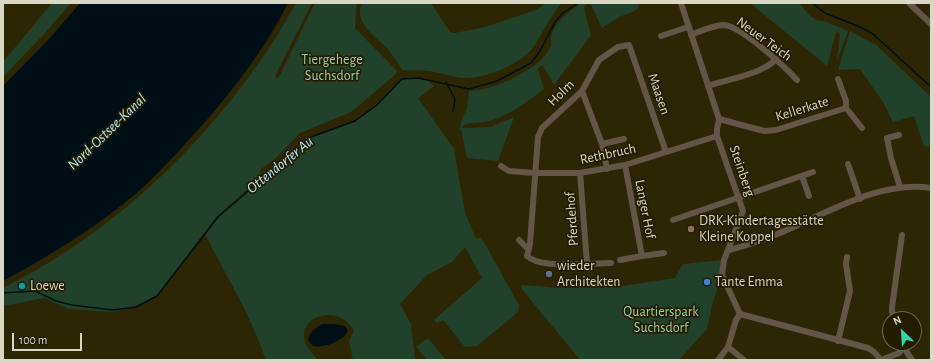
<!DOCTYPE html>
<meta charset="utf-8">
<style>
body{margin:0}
#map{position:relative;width:934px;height:363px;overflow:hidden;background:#2d2604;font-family:"Alegreya Sans",sans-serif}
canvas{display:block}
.frame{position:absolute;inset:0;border:4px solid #dbd7c5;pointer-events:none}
.north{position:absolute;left:882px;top:311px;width:40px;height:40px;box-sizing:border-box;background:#231c00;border:1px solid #6d674f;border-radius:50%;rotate:335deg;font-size:11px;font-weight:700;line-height:16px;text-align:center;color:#dbd7c5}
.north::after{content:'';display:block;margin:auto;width:14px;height:18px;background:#33d4a8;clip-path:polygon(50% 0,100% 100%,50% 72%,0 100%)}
.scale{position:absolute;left:12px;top:333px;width:70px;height:18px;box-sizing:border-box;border:2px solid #dbd7c5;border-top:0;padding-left:5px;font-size:12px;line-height:14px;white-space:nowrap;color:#dbd7c5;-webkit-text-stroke:3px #231c00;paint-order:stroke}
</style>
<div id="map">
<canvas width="934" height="363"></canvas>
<div class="frame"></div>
<div class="north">N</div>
<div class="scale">100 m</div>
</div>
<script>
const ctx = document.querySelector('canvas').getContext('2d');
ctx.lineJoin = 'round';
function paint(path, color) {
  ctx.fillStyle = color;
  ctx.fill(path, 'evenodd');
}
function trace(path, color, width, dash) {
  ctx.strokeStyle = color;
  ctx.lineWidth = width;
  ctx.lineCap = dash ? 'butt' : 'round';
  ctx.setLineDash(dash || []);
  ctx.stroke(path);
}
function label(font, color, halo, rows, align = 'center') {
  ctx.font = font + ' "Alegreya Sans",sans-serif';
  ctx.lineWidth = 3.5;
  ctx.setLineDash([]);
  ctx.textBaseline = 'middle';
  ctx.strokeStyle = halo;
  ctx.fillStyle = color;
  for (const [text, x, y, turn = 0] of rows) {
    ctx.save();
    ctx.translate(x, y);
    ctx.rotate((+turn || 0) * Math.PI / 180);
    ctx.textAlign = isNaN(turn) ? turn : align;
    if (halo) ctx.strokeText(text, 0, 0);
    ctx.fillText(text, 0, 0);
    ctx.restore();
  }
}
paint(new Path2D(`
 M 52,3 L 71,3 L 45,33 L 3,77 L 3,62 Z
 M 296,3 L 312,3 L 275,76 L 278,79 L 315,3 L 357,3 L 355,28 L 397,71 L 396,74 L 351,112 L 300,133 L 276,158 L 261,169 L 259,179 L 217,216 L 157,295 L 135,307 L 112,312 L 69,309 L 44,298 L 3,306 L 3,288 C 123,229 232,120 296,3 Z
 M 362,3 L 431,3 L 450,32 L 454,33 L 482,28 L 536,10 L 546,3 L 562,3 C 549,17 543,34 532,49 C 518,65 487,78 466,78 C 454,78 442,73 430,71 C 421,70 411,71 402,70 C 398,63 393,56 388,49 C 377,38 352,21 362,3 Z
 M 581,3 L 638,3 L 639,6 L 635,11 L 619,17 L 602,28 L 591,5 L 588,4 L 585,5 C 583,12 590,27 591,35 L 554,85 L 543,66 L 540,66 L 538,69 L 544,89 C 529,101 511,114 493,120 C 484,123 474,122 465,124 L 462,128 L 490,127 L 514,117 L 498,161 L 467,158 L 461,129 L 459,131 L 461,121 L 467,108 L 469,91 C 492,91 542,69 551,46 C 552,43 551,40 551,37 C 555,21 569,12 581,3 Z
 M 750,3 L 799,3 L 809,15 L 818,21 L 824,21 L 848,31 L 837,61 L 840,34 L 838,32 L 836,32 L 827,66 Z
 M 850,31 L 876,45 L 931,97 L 931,147 L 924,146 L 914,116 L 893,122 L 883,102 L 860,69 L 838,70 Z
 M 410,77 L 427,80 L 434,86 L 418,98 L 454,149 L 465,213 L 476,239 L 481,237 L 519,305 L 518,312 L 477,346 L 465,347 L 443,320 L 437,323 L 434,320 L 482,278 L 465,247 L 452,262 L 427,275 L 400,304 L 411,324 L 415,360 L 353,360 L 349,341 L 354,331 C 343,306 304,312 304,336 C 303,346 313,352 317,360 L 266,360 C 251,315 226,276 205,234 L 218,217 L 299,147 L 311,137 L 355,121 L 377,105 L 402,79 Z
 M 724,260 L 722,275 L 712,305 L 707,329 L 679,360 L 580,360 L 521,288 L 522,285 L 559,288 L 616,287 L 675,278 L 683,264 Z
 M 428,338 L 445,359 L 444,360 L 427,360 L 416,347 Z`), '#22412a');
paint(new Path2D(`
 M 80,3 L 288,3 C 260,59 219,108 176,154 C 161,169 145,187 128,200 C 89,232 47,257 3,281 L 3,86 L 50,38 Z
 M 322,324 L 333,324 L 345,326 L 348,331 C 342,342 325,348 313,346 L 308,340 C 309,332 316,328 322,324 Z`), '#000f16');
trace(new Path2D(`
 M 812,3 L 825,13 L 860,27 L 873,34 L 931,87
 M 446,82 L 455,99 L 453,112
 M 3,293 L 35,291 L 56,301 L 72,305 L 113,310 L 136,307 L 157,296 L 218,217 L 311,137 L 355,121 L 377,105 L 402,79 L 418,78 L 469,89 L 497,81 L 531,63 L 540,51 L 555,22 L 563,13 L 578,3`), '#000f16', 1.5);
trace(new Path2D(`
 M 681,3 L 719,119 L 717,129 L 717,136 L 743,211 L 724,260 L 722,275 L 740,314 L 868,348 L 874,352 L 881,360
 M 909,3 L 931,24
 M 691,35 C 701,31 713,25 724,25 C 741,26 785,67 797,80
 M 661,36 L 688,27
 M 708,86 C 728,79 763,74 776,59
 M 582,91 L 602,144 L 607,169
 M 846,108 L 862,128
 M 719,119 L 764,131 L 776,130 L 846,108 L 846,101 L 838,79
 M 899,135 L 887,138 L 891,158 L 900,187
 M 602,144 L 624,139
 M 848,164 L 860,199
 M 625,165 L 642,256 L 664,253
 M 501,166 L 509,171 L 535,173 L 580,173 L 625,165 L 717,136
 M 580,173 L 587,264 L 611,263
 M 802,176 L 809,196
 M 673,220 L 813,172
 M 519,240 L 528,249
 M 729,250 C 744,246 760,241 775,235 C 822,216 880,179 931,188
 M 620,260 L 642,256
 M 587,264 C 572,264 538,267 527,256 L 530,244 L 538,137 L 542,128 L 582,91 L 599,60 L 618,47 L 629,45 L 666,152
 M 896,319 L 892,312 L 892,307 L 902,235
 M 838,341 L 850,291 L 846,264 L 847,257
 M 728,347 L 744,360
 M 904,348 L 912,360
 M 718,360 L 728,347 L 736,320 L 740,314
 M 881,360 L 899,353 L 905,343`), '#635649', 6);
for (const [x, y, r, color] of [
 [691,229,4,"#8d6e63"],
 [549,274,4,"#5c6f8a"],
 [707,282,4,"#3f7fe0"],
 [22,286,4,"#0f9aa8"]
]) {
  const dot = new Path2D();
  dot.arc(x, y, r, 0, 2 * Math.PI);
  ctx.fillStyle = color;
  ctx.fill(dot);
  trace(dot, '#231c00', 1.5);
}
label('14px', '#dbd7c5', '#231c00', [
 ["Neuer Teich",764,39,36],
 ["Holm",561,93,-45],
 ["Maasen",659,94,71],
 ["Kellerkate",802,109,-17],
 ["Rethbruch",608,154,-12],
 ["Steinberg",742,171,71],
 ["Langer Hof",645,209,79],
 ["Pferdehof",572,219,-94]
]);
label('14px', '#97d3a5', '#231c00', [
 ["Tiergehege",332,60],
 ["Suchsdorf",332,76],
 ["Quartierspark",661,312],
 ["Suchsdorf",661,328]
]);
label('14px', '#dbd7c5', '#231c00', [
 ["DRK-Kindertagesstätte",699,221],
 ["Kleine Koppel",699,237],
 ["wieder",557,266],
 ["Architekten",557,282],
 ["Tante Emma",715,282],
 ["Loewe",30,286]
], 'left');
label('italic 15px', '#baeaf9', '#231c00', [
 ["Nord-Ostsee-Kanal",107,132,-44],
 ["Ottendorfer Au",280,165,-39]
]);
</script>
